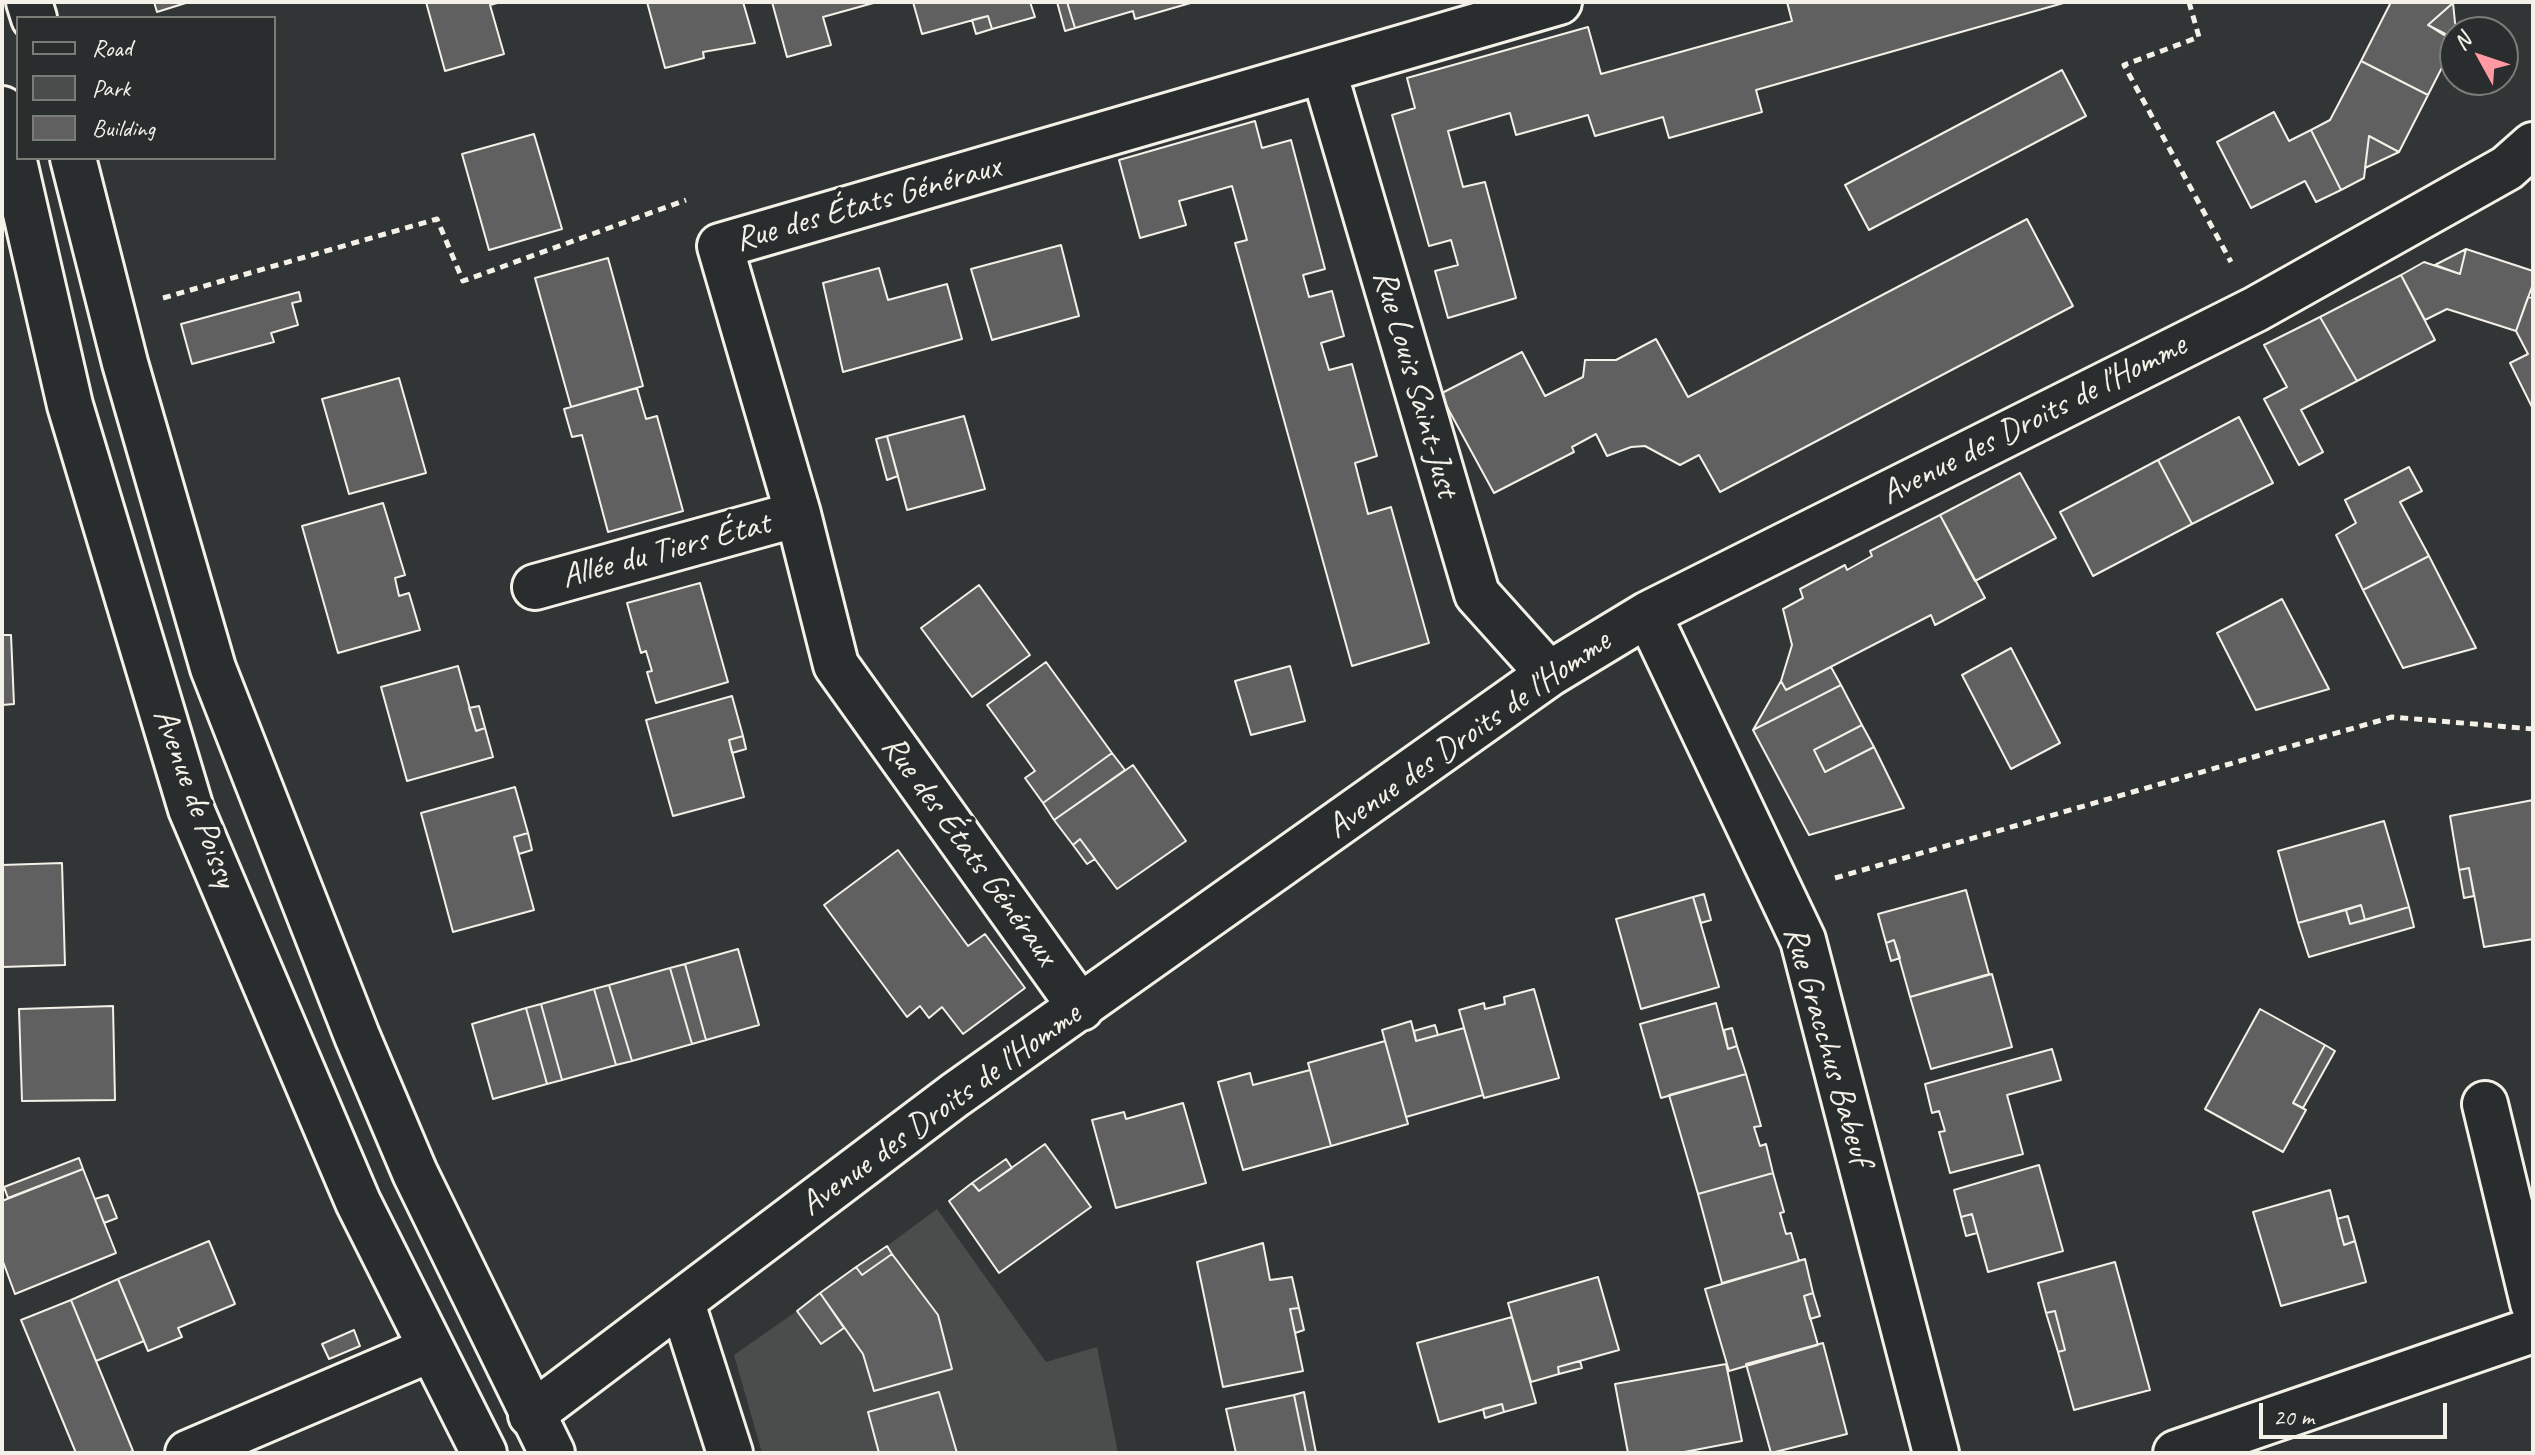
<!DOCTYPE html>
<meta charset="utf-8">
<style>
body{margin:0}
#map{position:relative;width:2535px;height:1455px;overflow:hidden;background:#323535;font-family:Caveat,sans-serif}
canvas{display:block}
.frame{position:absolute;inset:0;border:4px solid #f4f1e8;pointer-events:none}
.legend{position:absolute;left:16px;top:16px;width:260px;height:144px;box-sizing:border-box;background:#2a2d2e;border:2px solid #7b7b78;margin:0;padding:10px 14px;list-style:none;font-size:24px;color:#f4f1e8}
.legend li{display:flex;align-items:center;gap:16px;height:40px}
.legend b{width:40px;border:2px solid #7b7b78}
.north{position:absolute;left:2439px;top:16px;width:80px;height:80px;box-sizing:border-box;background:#2a2d2e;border:2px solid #7b7b78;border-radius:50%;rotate:310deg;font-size:22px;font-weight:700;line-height:32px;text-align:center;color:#f4f1e8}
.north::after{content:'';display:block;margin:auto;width:28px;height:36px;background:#ff9aa2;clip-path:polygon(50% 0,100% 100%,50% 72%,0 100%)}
.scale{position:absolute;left:2259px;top:1403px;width:188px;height:36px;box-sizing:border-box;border:4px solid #f4f1e8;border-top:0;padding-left:10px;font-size:24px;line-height:28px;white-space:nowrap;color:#f4f1e8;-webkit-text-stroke:6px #2a2d2e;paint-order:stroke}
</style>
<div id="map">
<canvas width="2535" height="1455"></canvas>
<div class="frame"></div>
<ul class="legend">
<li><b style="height:10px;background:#2a2d2e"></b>Road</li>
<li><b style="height:22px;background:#4b4d4c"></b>Park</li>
<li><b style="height:22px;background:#5f605f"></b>Building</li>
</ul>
<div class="north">N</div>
<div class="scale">20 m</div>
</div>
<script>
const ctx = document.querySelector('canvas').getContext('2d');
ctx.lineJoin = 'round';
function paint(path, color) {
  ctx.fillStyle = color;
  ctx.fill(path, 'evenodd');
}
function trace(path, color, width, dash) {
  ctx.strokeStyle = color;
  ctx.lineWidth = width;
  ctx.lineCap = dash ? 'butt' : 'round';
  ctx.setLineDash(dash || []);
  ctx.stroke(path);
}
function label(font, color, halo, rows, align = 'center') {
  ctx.font = font + ' Caveat,sans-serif';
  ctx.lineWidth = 8;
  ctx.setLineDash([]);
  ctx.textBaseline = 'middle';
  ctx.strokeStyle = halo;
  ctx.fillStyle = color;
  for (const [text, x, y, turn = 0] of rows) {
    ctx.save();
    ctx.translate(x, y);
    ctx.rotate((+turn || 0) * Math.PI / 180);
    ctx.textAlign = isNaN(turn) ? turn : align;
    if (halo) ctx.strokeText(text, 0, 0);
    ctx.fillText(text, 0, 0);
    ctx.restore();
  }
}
paint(new Path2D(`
 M 937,1209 L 1046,1362 L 1097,1347 L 1118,1453 L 957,1453 L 938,1392 L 868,1412 L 879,1453 L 762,1453 L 734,1355 L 797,1311 L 820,1344 L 844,1328 L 863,1354 L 874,1391 L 952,1369 L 938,1315 L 887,1246 Z`), '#4b4d4c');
const building = new Path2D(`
 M 154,2 L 189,2 L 157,12 Z
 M 426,2 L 501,2 L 490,5 L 504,54 L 445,71 Z
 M 647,2 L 743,2 L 755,43 L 703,52 L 704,58 L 665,68 Z
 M 772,2 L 877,2 L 823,17 L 831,45 L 787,57 Z
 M 913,2 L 1030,2 L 1035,17 L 992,29 L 988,16 L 922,34 Z
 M 1057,2 L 1067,2 L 1075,28 L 1065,31 Z
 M 1067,2 L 1194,2 L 1135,19 L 1133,11 L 1075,28 Z
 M 1787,2 L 2067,2 L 1756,90 L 1762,112 L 1669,138 L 1663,117 L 1595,136 L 1588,115 L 1516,135 L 1510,113 L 1448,131 L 1463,187 L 1485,182 L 1516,298 L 1448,318 L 1435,271 L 1458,265 L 1451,240 L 1429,246 L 1392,115 L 1415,108 L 1407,78 L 1588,27 L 1601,74 L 1792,21 Z
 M 2391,2 L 2454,2 L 2428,25 L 2455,42 L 2428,95 L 2361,61 Z
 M 2453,3 L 2456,32 L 2455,39 L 2428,25 Z
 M 988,16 L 992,29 L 976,34 L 972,20 Z
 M 2361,61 L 2428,95 L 2399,152 L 2369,136 L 2364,178 L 2341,190 L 2311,130 L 2330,120 Z
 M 2062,70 L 2086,116 L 1869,230 L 1845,185 Z
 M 2274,112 L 2289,141 L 2311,130 L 2341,190 L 2316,202 L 2305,181 L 2251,208 L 2217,142 Z
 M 1255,121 L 1262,148 L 1291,140 L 1325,269 L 1303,275 L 1309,297 L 1332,291 L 1344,336 L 1321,343 L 1329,370 L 1352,364 L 1377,456 L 1355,463 L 1368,514 L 1391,507 L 1429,643 L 1352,666 L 1235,243 L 1247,240 L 1232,186 L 1179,201 L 1186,225 L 1140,238 L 1119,160 Z
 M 534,134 L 562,229 L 489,250 L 462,154 Z
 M 2369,136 L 2399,152 L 2365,168 Z
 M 2027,219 L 2073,306 L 1720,492 L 1699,455 L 1680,465 L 1645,446 L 1631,447 L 1607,456 L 1596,434 L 1572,447 L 1574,452 L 1494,493 L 1440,394 L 1522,352 L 1545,396 L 1583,377 L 1585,360 L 1616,360 L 1656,339 L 1688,397 Z
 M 1061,245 L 1079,316 L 992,340 L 971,269 Z
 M 2466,249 L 2460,274 L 2435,265 Z
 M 2466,249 L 2533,271 L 2533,284 L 2516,331 L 2447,309 L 2425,320 L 2401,275 L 2424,262 L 2460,274 Z
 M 608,258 L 643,386 L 571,407 L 535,278 Z
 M 879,268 L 888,300 L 947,284 L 962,339 L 843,372 L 823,283 Z
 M 2401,275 L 2435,340 L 2357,381 L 2320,317 Z
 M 299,292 L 301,301 L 292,303 L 298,325 L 271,333 L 274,342 L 192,364 L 181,324 Z
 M 2528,297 L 2533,298 L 2533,409 L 2510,363 L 2528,354 L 2516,331 Z
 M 2320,317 L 2357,381 L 2301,410 L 2323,452 L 2299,465 L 2264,399 L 2287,387 L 2264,345 Z
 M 399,378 L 426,473 L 349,494 L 322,399 Z
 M 637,388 L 646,419 L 657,416 L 683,511 L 608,532 L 582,435 L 572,437 L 564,409 Z
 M 964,416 L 985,489 L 907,510 L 887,436 Z
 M 2239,417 L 2273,483 L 2192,524 L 2158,460 Z
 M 887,436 L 898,476 L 887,480 L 876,439 Z
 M 2158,460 L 2192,524 L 2093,576 L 2060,512 Z
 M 2409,467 L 2422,491 L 2400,502 L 2429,556 L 2363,590 L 2336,535 L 2356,523 L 2345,500 Z
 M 2020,473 L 2056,538 L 1975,581 L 1940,515 Z
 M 383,503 L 405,575 L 395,578 L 399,596 L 409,593 L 420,630 L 338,653 L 302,526 Z
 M 1940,515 L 1985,598 L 1935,625 L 1931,615 L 1786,690 L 1781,681 L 1792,645 L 1783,609 L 1803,598 L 1800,589 L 1845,565 L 1847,570 L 1872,556 L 1870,551 Z
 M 2429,556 L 2476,648 L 2403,668 L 2363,590 Z
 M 700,583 L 728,682 L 656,703 L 647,672 L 652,671 L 646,651 L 641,653 L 627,603 Z
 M 979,585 L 1030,655 L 972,697 L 921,628 Z
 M 2282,599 L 2329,689 L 2256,710 L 2217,633 Z
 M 2,635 L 11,635 L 14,704 L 2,705 Z
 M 2011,648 L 2060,743 L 2011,769 L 1962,675 Z
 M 1046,662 L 1112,753 L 1043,803 L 1025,778 L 1035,771 L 987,705 Z
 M 458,666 L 476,731 L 485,728 L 493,757 L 407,781 L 381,687 Z
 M 1290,666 L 1305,721 L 1251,735 L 1235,681 Z
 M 1831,667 L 1841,685 L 1753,730 L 1781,681 L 1786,690 Z
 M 1841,685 L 1862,725 L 1814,750 L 1825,772 L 1874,747 L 1904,808 L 1809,835 L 1753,730 Z
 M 732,696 L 743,736 L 729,740 L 744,797 L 673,816 L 646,720 Z
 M 479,706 L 485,728 L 476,731 L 469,708 Z
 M 1862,725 L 1874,747 L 1825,772 L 1814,750 Z
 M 743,736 L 746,749 L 732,753 L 729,740 Z
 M 1112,753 L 1125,770 L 1054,820 L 1043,803 Z
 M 1133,765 L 1186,841 L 1117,889 L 1080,839 L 1073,845 L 1054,820 Z
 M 515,787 L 528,833 L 514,837 L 534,910 L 453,932 L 421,813 Z
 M 2533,800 L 2533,939 L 2484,947 L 2469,868 L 2459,870 L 2450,816 Z
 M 2384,821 L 2409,907 L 2365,920 L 2361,905 L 2298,923 L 2278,851 Z
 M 528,833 L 532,850 L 519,854 L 514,837 Z
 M 1080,839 L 1095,859 L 1087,864 L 1073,845 Z
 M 898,850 L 968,946 L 985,934 L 1025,988 L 963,1034 L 942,1007 L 929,1018 L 920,1006 L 907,1017 L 824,905 Z
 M 62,863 L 65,965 L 2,967 L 2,865 Z
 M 2469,868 L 2474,896 L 2464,898 L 2459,870 Z
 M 1966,890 L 1989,974 L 1910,997 L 1894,940 L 1886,943 L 1878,914 Z
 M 1704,894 L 1711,920 L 1701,923 L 1693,897 Z
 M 1693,897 L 1719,987 L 1641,1009 L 1616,919 Z
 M 2361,905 L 2365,920 L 2350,924 L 2346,910 Z
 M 2409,907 L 2414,927 L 2309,957 L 2298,923 L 2346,910 L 2350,924 Z
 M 1894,940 L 1900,958 L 1891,961 L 1886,943 Z
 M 738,949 L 759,1025 L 706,1040 L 685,964 Z
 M 685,964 L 706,1040 L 692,1044 L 670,968 Z
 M 670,968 L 692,1044 L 632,1061 L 609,985 Z
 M 1992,974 L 2012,1047 L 1931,1069 L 1910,997 Z
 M 609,985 L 632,1061 L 616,1065 L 594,989 Z
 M 594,989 L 616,1065 L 562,1080 L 541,1004 Z
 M 1534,989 L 1559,1078 L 1484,1098 L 1459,1010 L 1484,1003 L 1485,1009 L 1505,1004 L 1504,997 Z
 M 1716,1003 L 1728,1049 L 1737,1046 L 1746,1074 L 1661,1098 L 1640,1024 Z
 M 541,1004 L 562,1080 L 547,1084 L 526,1008 Z
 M 113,1006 L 115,1100 L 22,1101 L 19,1009 Z
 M 526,1008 L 547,1084 L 493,1099 L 472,1024 Z
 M 2260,1009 L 2325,1045 L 2293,1103 L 2306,1110 L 2283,1152 L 2205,1109 Z
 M 1411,1021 L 1416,1041 L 1464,1028 L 1483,1095 L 1406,1117 L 1382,1030 Z
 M 1435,1025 L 1438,1035 L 1416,1041 L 1414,1031 Z
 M 1732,1028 L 1737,1046 L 1728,1049 L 1724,1030 Z
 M 1385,1041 L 1408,1124 L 1331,1146 L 1308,1063 Z
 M 2325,1045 L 2335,1051 L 2303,1108 L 2293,1103 Z
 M 2052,1049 L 2061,1080 L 2007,1095 L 2023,1154 L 1950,1173 L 1939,1132 L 1945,1131 L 1939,1111 L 1932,1113 L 1925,1084 Z
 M 1310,1070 L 1331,1146 L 1243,1170 L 1218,1082 L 1250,1073 L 1253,1085 Z
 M 1746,1074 L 1761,1126 L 1754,1127 L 1760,1146 L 1766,1144 L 1773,1173 L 1698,1194 L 1669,1095 Z
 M 1183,1103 L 1206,1183 L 1116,1208 L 1092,1120 L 1124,1112 L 1126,1119 Z
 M 1045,1144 L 1091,1207 L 999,1273 L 949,1201 L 972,1183 L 979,1191 Z
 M 79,1158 L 83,1169 L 8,1198 L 4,1187 Z
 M 1006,1159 L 1012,1168 L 979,1191 L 972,1183 Z
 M 2039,1165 L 2063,1251 L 1988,1272 L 1972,1214 L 1961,1217 L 1954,1190 Z
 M 83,1169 L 116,1253 L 15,1294 L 2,1259 L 2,1201 Z
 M 1773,1173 L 1784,1212 L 1780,1213 L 1786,1234 L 1791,1233 L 1799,1261 L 1722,1283 L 1698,1194 Z
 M 2330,1190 L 2344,1245 L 2355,1241 L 2366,1282 L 2281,1306 L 2253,1212 Z
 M 108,1195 L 117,1218 L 104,1223 L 95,1199 Z
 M 1972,1214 L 1977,1233 L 1966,1236 L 1961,1217 Z
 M 2348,1216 L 2355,1241 L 2344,1245 L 2337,1219 Z
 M 209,1241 L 235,1304 L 178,1328 L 182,1337 L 148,1351 L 118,1279 Z
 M 1263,1243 L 1270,1280 L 1292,1277 L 1299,1308 L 1290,1309 L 1303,1371 L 1223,1387 L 1197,1262 Z
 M 887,1246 L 892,1254 L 862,1275 L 856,1267 Z
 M 892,1254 L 938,1315 L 952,1369 L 874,1391 L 863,1354 L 820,1293 L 856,1267 L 862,1275 Z
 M 1805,1259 L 1813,1293 L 1804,1296 L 1818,1345 L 1729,1371 L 1705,1289 Z
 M 2115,1262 L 2150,1390 L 2074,1410 L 2058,1352 L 2065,1350 L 2055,1311 L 2046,1313 L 2038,1283 Z
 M 1598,1277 L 1619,1350 L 1558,1367 L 1559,1374 L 1531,1382 L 1508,1303 Z
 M 118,1279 L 144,1341 L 96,1361 L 71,1300 Z
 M 820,1293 L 844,1328 L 821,1344 L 797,1311 Z
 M 1813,1293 L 1820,1316 L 1810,1319 L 1804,1296 Z
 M 71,1300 L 133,1451 L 127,1453 L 76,1453 L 21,1320 Z
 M 1299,1308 L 1304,1330 L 1295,1333 L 1290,1309 Z
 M 2055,1311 L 2065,1350 L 2058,1352 L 2046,1313 Z
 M 1512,1317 L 1536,1403 L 1504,1412 L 1502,1404 L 1439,1422 L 1417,1343 Z
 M 354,1330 L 360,1346 L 329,1359 L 322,1344 Z
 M 1823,1343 L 1847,1434 L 1771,1453 L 1746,1364 Z
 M 1580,1361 L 1582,1368 L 1559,1374 L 1558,1367 Z
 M 1726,1364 L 1742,1441 L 1679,1453 L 1628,1453 L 1615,1384 Z
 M 939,1392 L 957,1453 L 879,1453 L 868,1412 Z
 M 1304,1392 L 1316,1453 L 1306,1453 L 1294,1395 Z
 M 1294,1395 L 1306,1453 L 1236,1453 L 1226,1409 Z
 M 1502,1404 L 1504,1412 L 1485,1418 L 1483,1409 Z`);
paint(building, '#5f605f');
trace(building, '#f4f1e8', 2);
const minor = new Path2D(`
 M 1324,72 L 1477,594 L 1549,674
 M 535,587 L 798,514
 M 1648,614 L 1803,940 L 1936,1453
 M 1081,1008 L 836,665 L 798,514 L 720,246 L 1559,2
 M 2485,1104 L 2533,1303
 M 682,1303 L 730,1453
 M 531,1415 L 955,1095 L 1549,674 L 1648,614 L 2256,309 L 2507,168 L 2533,145
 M 188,1453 L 431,1349
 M 2176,1453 L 2533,1330`);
const tertiary = new Path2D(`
 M 29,2 L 34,18
 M 2,109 L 70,405 L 191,809 L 358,1202 L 484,1453
 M 73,158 L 125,363 L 213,668 L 357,1036 L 415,1173 L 552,1453`);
trace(minor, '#f4f1e8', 50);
trace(tertiary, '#f4f1e8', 50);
trace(new Path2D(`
 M 2189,2 L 2199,37 L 2124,65 L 2231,262
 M 163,298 L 437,219 L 463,281 L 686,200
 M 1835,878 L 2392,717 L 2533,729`), '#f4f1e8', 5, [8, 6]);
trace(minor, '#2a2d2e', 44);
trace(tertiary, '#2a2d2e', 44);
label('34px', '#f4f1e8', '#2a2d2e', [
 ["Rue des États Généraux",868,204,-16],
 ["Rue Louis Saint-Just",1415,384,74],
 ["Avenue des Droits de l'Homme",2034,420,-27],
 ["Allée du Tiers État",666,551,-15],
 ["Avenue des Droits de l'Homme",1469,735,-35],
 ["Avenue de Poissy",194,798,70],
 ["Rue des États Généraux",969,851,54],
 ["Rue Gracchus Babeuf",1827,1046,74],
 ["Avenue des Droits de l'Homme",941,1110,-36]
]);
</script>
